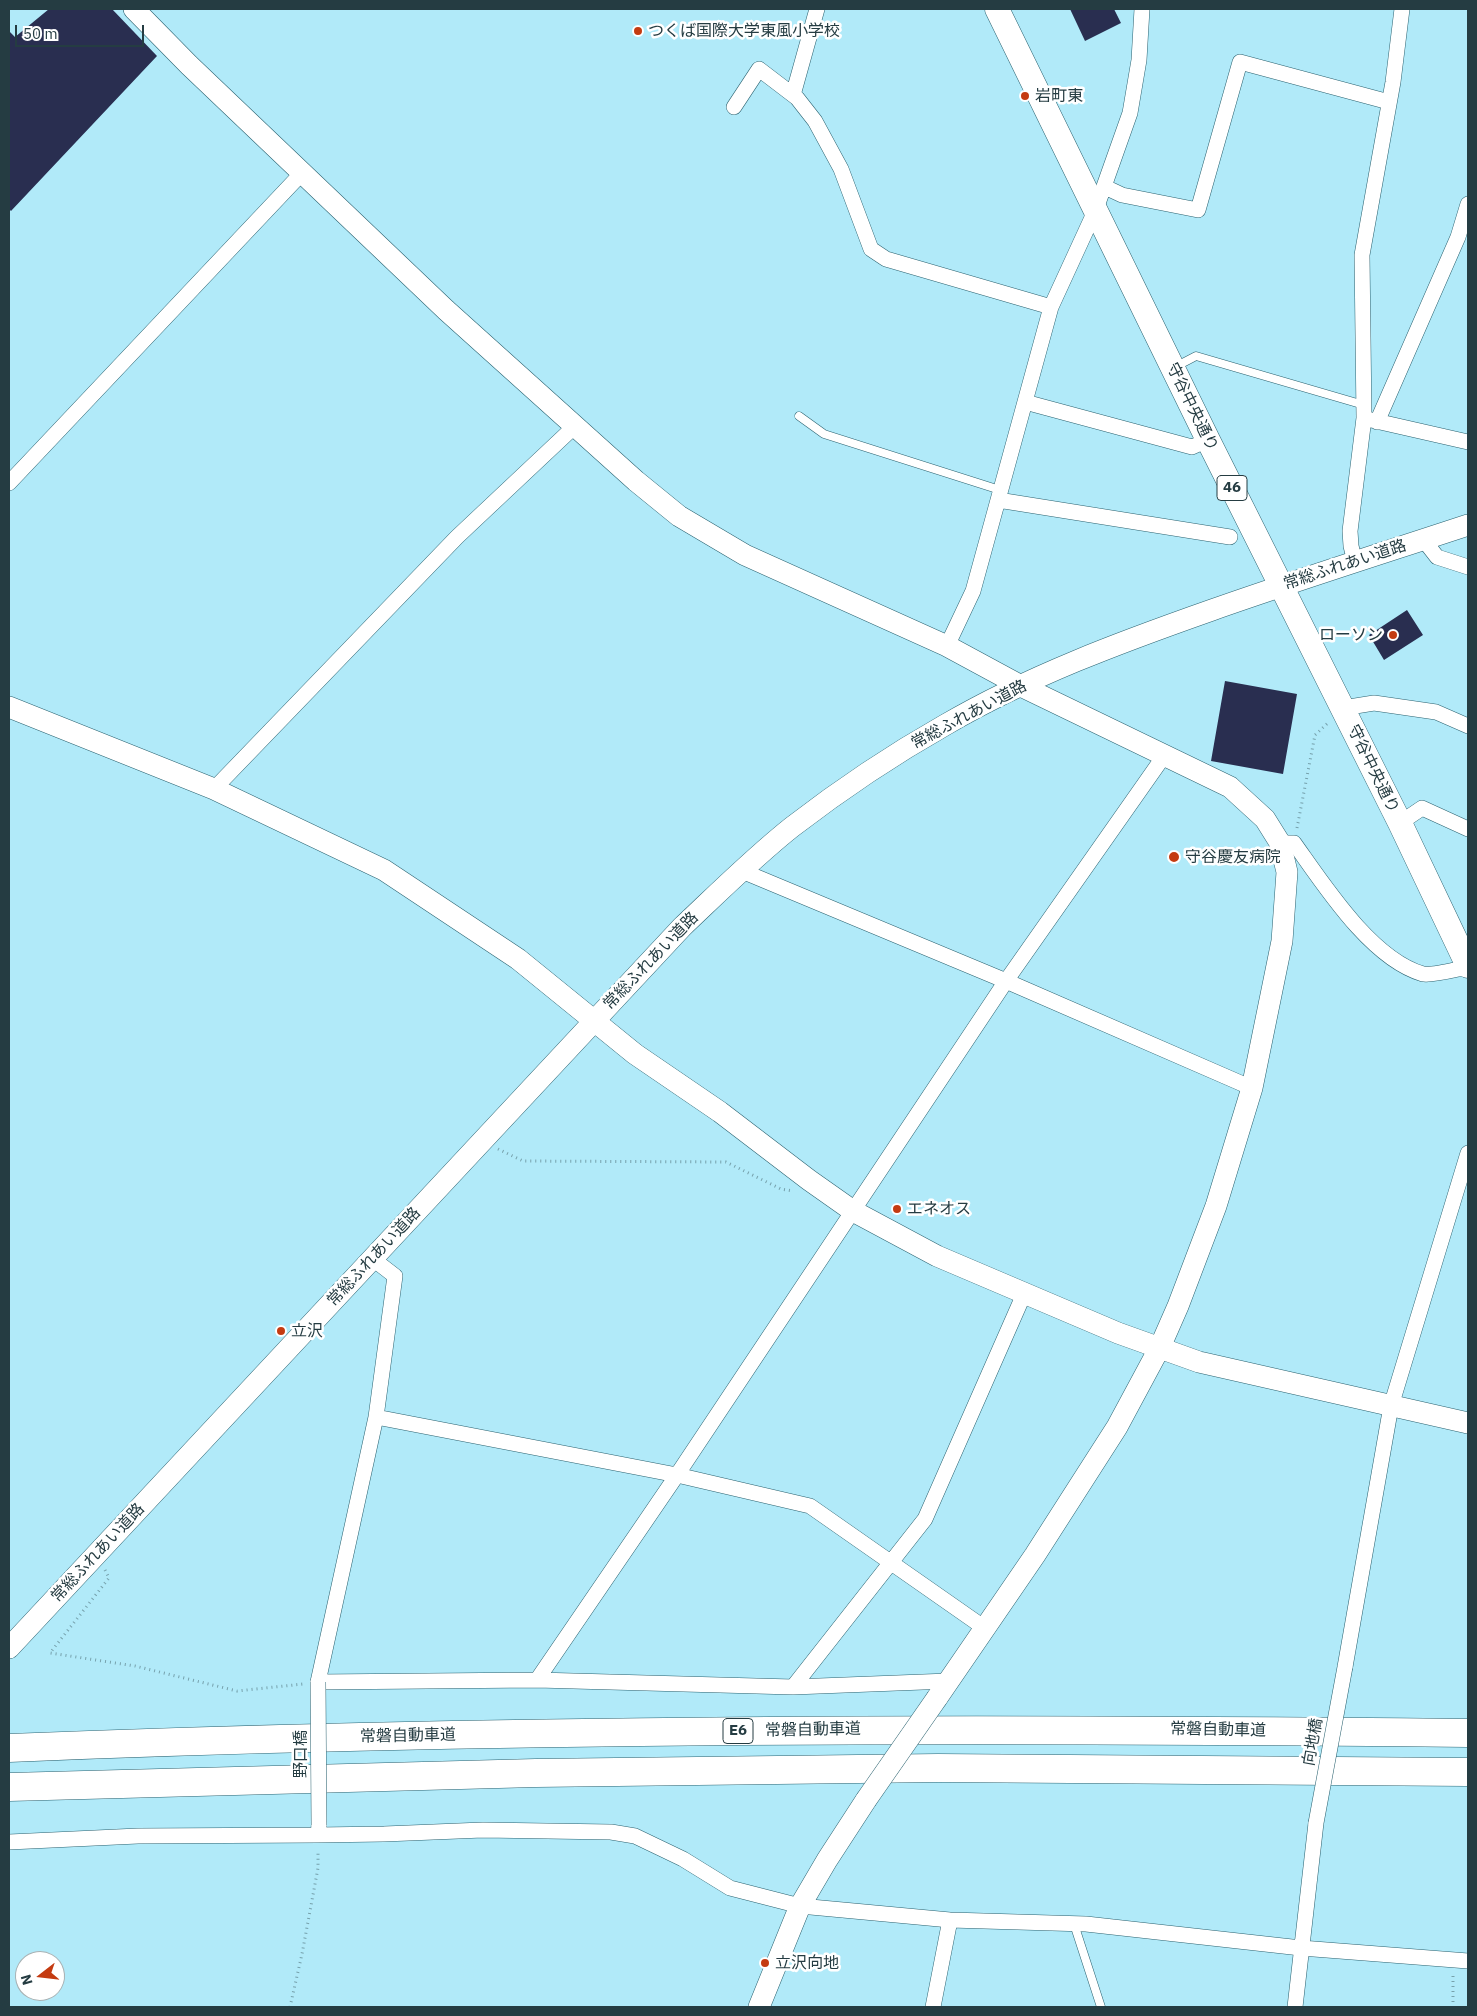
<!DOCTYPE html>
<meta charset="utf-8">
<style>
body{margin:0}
#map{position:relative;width:1477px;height:2016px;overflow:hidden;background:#b1eaf9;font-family:"IBM Plex Sans",sans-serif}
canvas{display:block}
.frame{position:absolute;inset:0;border:10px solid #253c42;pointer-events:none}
.north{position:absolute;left:15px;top:1951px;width:50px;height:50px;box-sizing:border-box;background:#fff;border:1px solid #a8b1b3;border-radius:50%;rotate:254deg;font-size:14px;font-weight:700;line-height:20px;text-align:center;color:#253c42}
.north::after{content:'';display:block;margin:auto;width:18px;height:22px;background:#c43b11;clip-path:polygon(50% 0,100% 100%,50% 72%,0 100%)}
.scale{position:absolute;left:15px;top:25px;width:129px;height:22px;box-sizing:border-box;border:2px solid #253c42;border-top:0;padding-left:6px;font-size:15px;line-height:18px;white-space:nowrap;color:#253c42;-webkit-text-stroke:4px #fff;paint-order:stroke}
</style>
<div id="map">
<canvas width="1477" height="2016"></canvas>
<div class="frame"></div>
<div class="north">N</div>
<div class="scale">50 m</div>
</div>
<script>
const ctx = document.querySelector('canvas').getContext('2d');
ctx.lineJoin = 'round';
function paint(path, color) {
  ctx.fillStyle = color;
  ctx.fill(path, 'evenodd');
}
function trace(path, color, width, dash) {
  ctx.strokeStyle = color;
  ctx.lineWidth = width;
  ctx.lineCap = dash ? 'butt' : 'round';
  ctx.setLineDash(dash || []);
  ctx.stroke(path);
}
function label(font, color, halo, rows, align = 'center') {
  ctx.font = font + ' "IBM Plex Sans","Noto Sans JP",sans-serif';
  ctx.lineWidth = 5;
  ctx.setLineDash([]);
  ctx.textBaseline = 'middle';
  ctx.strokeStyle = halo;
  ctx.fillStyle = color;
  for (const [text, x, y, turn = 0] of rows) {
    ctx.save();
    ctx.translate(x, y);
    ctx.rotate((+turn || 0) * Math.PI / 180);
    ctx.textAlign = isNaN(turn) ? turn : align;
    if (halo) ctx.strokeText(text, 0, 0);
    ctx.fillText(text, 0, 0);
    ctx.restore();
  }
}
paint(new Path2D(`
 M 49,9 L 112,9 L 157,56 L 11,211 L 9,209 L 9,31 L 15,37 Z
 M 1070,9 L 1114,9 L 1121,23 L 1085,41 Z
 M 1407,610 L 1423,635 L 1384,660 L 1369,635 Z
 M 1225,681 L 1297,694 L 1283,774 L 1211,761 Z`), '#292e50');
const lane = new Path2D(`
 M 1175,367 L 1196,356 L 1364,405
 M 799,416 L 824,434 L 1000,490
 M 1074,1924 L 1101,2007`);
const street = new Path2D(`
 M 793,95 L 817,9
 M 734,107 L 759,69 L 797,98 L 815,121 L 841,169 L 871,249 L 886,259 L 1051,307
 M 1105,187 L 1122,195 L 1198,210 L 1240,62 L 1389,102
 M 1025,402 L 1192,447 L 1208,440
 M 1367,419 L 1468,442
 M 1377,422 L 1458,237 L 1468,204
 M 9,483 L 302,173
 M 998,500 L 1230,537
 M 1423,539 L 1437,557 L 1468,567
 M 1355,562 L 1351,546 L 1350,531 L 1364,418 L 1362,255 L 1393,82 L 1402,9
 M 947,646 L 973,591 L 1051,307 L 1096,209 L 1130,113 L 1139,60 L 1142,9
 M 1343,708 L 1374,703 L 1436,712 L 1468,726
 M 214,789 L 457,537 L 575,426
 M 1400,823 L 1422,808 L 1468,829
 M 1280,843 L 1294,843 C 1324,885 1371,959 1423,974 C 1432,976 1457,969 1468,967
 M 742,871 L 1006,981 L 1252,1088
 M 373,1259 L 395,1276 L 376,1417 L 318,1682 L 537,1680 L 793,1687 L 949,1681
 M 376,1417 L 677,1475 L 810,1506 L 986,1629
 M 1345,1667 L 1391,1406 L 1468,1153
 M 537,1680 L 677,1475 L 1006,981 L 1164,756
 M 793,1687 L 925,1519 L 1024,1294
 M 319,1825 L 318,1835 L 384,1834 L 483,1830 L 611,1832 L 635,1836 L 683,1859 L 730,1888 L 800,1906 L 950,1920 L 1086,1924 L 1301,1948 L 1468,1961
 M 9,1842 L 138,1836 L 318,1835
 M 933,2007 L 950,1920
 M 1295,2007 L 1316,1823`);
const secondary = new Path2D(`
 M 134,9 L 189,65 L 446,310 L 636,481 L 679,516 L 745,555 L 947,646 L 1021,686 L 1230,787 L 1265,819 L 1280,843 L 1287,872 L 1282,941 L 1252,1088 L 1216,1206 L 1178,1306 L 1160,1347 L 1117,1427 L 1035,1555 L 937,1698
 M 9,707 L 214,789 L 384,870 L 518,959 L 635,1054 L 720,1112 L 809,1180 L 853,1211 L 937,1256 L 1118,1333 L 1199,1362 L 1468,1423
 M 9,1648 L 682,927 C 718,893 753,858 792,827 C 840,790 892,755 945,725 C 1029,676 1121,642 1212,610 C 1297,580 1383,553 1468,525
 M 759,2007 L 800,1906 L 827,1860 L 866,1800`);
const primary = new Path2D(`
 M 997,9 L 1208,440 L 1400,823 L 1468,966`);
const highway = new Path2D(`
 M 9,1748 C 495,1728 982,1728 1468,1733
 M 9,1787 L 536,1773 L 938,1768 L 1468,1772`);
trace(lane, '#2b6270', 9);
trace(street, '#2b6270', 16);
trace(secondary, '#2b6270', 22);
trace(primary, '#2b6270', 25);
trace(highway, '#2b6270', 29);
trace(new Path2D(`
 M 1297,828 L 1315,735 L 1329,722
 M 498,1149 L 523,1161 L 726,1162 L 781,1189 L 793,1191
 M 105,1570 L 109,1578 L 50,1653 L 135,1666 L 237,1691 L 303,1684
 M 290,2007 L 302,1954 L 318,1868 L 318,1851
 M 1453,2007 L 1453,1975`), '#76a1ac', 3, [1, 4]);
trace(lane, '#fff', 8);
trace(street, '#fff', 15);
trace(secondary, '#fff', 21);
trace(primary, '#fff', 24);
trace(highway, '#fff', 28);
const streetBridge = new Path2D(`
 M 318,1682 L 319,1825
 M 1316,1823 L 1345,1667`);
const secondaryBridge = new Path2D(`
 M 866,1800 L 937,1698`);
trace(streetBridge, '#2b6270', 16, []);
trace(secondaryBridge, '#2b6270', 22, []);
trace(streetBridge, '#fff', 15);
trace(secondaryBridge, '#fff', 21);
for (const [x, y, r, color] of [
 [638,31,5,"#c43b11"],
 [1025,96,5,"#c43b11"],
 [1393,635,5,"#c43b11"],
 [1174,857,6,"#c43b11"],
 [897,1209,5,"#c43b11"],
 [281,1331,5,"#c43b11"],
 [765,1963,5,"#c43b11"]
]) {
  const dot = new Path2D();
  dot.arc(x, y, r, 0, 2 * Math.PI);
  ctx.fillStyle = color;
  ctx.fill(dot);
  trace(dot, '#fff', 2);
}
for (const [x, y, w] of [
 [1232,488,30],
 [738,1731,30]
]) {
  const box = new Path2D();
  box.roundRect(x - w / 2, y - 12.5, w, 25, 4);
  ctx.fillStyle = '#fff';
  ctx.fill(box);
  trace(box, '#253c42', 1);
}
label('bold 15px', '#253c42', null, [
 ["46",1232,488],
 ["E6",738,1731]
]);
label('16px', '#253c42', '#fff', [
 ["つくば国際大学東風小学校",648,31],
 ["岩町東",1035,96],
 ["ローソン",1383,635,"right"],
 ["守谷慶友病院",1185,857],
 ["エネオス",907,1209],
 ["立沢",291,1331],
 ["立沢向地",775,1963]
], 'left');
label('16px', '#253c42', '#fff', [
 ["守谷中央通り",1192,407,64],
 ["常総ふれあい道路",1345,565,-18],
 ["常総ふれあい道路",969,715,-28],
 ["守谷中央通り",1373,769,64],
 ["常総ふれあい道路",651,961,-46],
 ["常総ふれあい道路",374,1257,-47],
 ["常総ふれあい道路",98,1553,-47],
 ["常磐自動車道",813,1730,-1],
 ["常磐自動車道",1218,1730,1],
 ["常磐自動車道",408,1736,-1],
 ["向地橋",1313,1742,-80],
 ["野口橋",301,1754,-90]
]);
</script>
